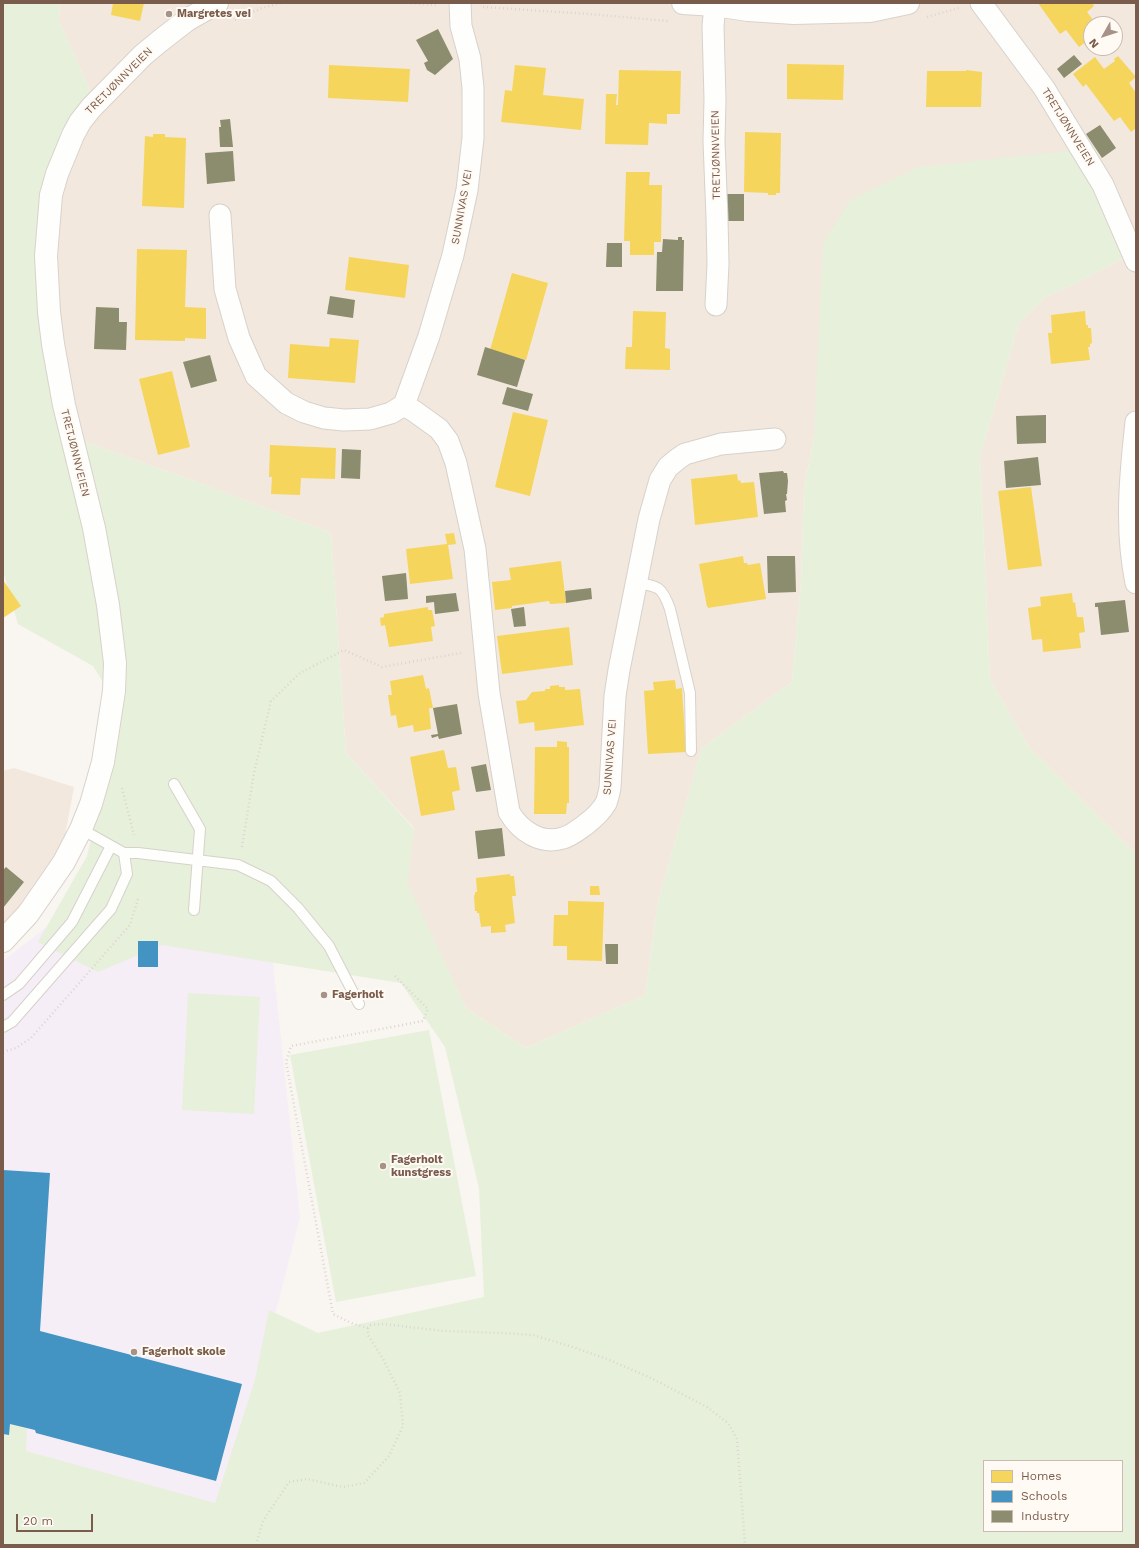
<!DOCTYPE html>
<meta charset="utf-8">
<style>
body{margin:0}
#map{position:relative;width:1139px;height:1548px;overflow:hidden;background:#f9f5f0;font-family:"Work Sans",sans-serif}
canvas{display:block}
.frame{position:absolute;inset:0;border:4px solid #7a5c4d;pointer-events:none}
.legend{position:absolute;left:983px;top:1460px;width:140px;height:72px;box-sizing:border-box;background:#fffaf3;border:1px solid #cabbb1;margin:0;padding:5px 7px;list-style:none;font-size:12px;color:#7a5c4d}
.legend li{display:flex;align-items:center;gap:8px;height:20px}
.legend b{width:20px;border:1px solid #cabbb1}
.north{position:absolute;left:1083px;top:16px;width:40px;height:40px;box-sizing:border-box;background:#fffaf3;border:1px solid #cabbb1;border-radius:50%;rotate:231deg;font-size:11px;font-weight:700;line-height:16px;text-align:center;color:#7a5c4d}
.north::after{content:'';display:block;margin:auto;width:14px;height:18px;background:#a69286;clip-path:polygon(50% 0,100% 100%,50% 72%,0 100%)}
.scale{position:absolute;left:16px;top:1514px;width:77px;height:18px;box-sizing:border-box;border:2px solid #7a5c4d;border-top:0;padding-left:5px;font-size:12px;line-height:14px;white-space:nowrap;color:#7a5c4d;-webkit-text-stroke:3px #fffaf3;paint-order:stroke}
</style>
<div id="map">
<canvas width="1139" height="1548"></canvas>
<div class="frame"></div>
<ul class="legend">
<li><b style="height:11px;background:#f6d55c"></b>Homes</li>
<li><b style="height:11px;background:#4393c3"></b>Schools</li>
<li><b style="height:11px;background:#8c8c6e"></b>Industry</li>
</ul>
<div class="north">N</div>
<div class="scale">20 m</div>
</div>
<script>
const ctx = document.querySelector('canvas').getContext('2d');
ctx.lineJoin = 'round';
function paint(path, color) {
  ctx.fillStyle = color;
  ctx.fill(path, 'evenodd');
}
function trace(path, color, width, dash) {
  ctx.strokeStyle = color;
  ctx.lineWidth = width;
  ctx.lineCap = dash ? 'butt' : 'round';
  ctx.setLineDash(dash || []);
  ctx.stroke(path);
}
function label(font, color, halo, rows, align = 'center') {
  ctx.font = font + ' "Work Sans",sans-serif';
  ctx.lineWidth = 4;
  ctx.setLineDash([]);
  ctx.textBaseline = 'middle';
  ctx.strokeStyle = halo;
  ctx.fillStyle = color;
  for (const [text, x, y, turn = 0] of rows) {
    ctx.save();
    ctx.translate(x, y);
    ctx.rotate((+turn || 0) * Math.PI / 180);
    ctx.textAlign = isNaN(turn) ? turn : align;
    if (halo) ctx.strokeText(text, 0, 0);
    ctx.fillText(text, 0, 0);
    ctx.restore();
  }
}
paint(new Path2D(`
 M 60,3 L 1136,3 L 1136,851 L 1133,851 L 1029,747 L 990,680 L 980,456 L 1019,323 L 1047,296 L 1072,285 L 1132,254 L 1070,151 L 814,436 L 804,490 L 801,583 L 792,682 L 702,748 L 658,902 L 645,995 L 526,1048 L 466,1008 L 407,884 L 414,828 L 346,753 L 331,533 L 205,485 L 77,439 L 46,287 L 73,139 L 98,109 L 59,21 ZM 1091,24 L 1115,24 L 1115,48 L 1091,48 Z
 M 14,768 L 74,787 L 54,894 L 3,954 L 3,771 Z`), '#f2e8de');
paint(new Path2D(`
 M 49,925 L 271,945 L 300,1217 L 222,1524 L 3,1487 L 3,961 Z`), '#f6eef6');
paint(new Path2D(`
 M 3,3 L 60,3 L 59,21 L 98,109 L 73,139 L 46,287 L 77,439 L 205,485 L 331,533 L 346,753 L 414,829 L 408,884 L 466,1008 L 526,1048 L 645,995 L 658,902 L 702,748 L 792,682 L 801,583 L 804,490 L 814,436 L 823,243 L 851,199 L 919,167 L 1070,151 L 1132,254 L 1072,285 L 1047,296 L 1019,323 L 980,456 L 990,680 L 1029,747 L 1133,851 L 1136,851 L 1136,1545 L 3,1545 L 3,1381 L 29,1381 L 26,1451 L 215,1503 L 255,1380 L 269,1310 L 318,1333 L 484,1297 L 479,1188 L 445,1047 L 401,983 L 162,945 L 98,972 L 38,942 L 87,856 L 122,712 L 93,666 L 18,624 L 3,571 ZM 984,1461 L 1122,1461 L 1122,1531 L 984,1531 Z
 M 188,993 L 260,997 L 254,1114 L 182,1110 Z
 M 429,1030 L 476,1276 L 336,1302 L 290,1055 Z`), '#e7f0db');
paint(new Path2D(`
 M 113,3 L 144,3 L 140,21 L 111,15 Z
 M 1038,3 L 1092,3 L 1094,6 L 1087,12 L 1096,24 L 1091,24 L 1091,38 L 1079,47 L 1066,30 L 1060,34 Z
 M 1118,56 L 1136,77 L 1129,83 L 1136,93 L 1136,128 L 1131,132 L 1120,117 L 1114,121 L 1086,84 L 1083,87 L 1073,74 L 1095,57 L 1104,69 L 1115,61 L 1114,59 Z
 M 787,64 L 844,65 L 843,100 L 787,99 Z
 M 329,65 L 410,69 L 408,102 L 328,98 Z
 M 515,65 L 546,68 L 543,95 L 584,99 L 581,130 L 501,122 L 505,90 L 512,91 Z
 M 619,70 L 681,71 L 680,114 L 667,114 L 667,124 L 649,123 L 648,145 L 605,144 L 606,94 L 617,94 L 616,105 L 618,105 Z
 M 966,70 L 982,72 L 981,107 L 926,107 L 927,71 L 966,71 Z
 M 745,132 L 781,133 L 780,193 L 776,193 L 776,195 L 768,195 L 768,193 L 744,192 Z
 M 153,134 L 165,134 L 165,137 L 186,138 L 184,208 L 142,206 L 145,136 L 153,137 Z
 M 626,172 L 650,172 L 649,185 L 662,185 L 661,242 L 654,242 L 654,255 L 630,255 L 630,241 L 624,241 Z
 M 137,249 L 187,250 L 185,307 L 206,308 L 206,339 L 185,338 L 185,341 L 135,340 Z
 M 349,257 L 409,265 L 405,298 L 345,290 Z
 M 512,273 L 548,283 L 526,360 L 490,350 Z
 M 633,311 L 666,312 L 665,348 L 670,349 L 670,370 L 625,369 L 626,347 L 632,347 Z
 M 1085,311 L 1086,325 L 1088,325 L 1088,328 L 1091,328 L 1092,343 L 1090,344 L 1090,347 L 1088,347 L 1090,360 L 1051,364 L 1048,333 L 1052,333 L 1051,315 Z
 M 330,338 L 359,340 L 355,383 L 288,378 L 290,344 L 329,347 Z
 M 172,371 L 190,447 L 158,455 L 139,379 Z
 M 513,412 L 548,420 L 530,496 L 495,487 Z
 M 270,445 L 336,448 L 335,479 L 301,478 L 300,495 L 271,494 L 272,477 L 269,477 Z
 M 737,474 L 738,481 L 740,480 L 741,483 L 754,482 L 758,517 L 695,525 L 691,479 Z
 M 1031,487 L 1042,566 L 1008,570 L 998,491 Z
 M 454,533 L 456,544 L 448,545 L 453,579 L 410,584 L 406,549 L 447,544 L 445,534 Z
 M 743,556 L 744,563 L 747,563 L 748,565 L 760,563 L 766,599 L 708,608 L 708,606 L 707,607 L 699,564 Z
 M 561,561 L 566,603 L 550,604 L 549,601 L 512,606 L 512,608 L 495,610 L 492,582 L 511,580 L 509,568 Z
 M 3,580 L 21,606 L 3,618 Z
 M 1072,593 L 1073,603 L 1075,602 L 1077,617 L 1083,617 L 1085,632 L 1079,633 L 1081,648 L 1043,652 L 1042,639 L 1032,640 L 1028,608 L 1041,606 L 1040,597 Z
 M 428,607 L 428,610 L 432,610 L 435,626 L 431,627 L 433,641 L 389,647 L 385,625 L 381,626 L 380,618 L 384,617 L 384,614 Z
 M 569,627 L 573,665 L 502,674 L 497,636 Z
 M 423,675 L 426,689 L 429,688 L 433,708 L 429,708 L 431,729 L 414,732 L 413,725 L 398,728 L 396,715 L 391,716 L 388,695 L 392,695 L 390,681 Z
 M 675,680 L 676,689 L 682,688 L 686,752 L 648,754 L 644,691 L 654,690 L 653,682 Z
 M 559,685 L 559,687 L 565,687 L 565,690 L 580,689 L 584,725 L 535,731 L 534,722 L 519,724 L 516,701 L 526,700 L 532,692 L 545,691 L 545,689 L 550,689 L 550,686 Z
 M 557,741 L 567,742 L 567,747 L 569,747 L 569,803 L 567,803 L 566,814 L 534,814 L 535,747 L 557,747 Z
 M 444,750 L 448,768 L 456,767 L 460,790 L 452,792 L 455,810 L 421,816 L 410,757 Z
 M 510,874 L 510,876 L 514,876 L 516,896 L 512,896 L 515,923 L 505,925 L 506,932 L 491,933 L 491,926 L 481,927 L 479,913 L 477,913 L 477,911 L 475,911 L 474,895 L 475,895 L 475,892 L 477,892 L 476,878 Z
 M 590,886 L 599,886 L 600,895 L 590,895 Z
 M 568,901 L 604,902 L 602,961 L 567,960 L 567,946 L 553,946 L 554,915 L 568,915 Z`), '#f6d55c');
paint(new Path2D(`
 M 138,941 L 158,941 L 158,967 L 138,967 Z
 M 3,1170 L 50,1173 L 40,1331 L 242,1384 L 216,1481 L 36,1433 L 35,1430 L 10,1424 L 9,1435 L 3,1434 Z`), '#4393c3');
paint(new Path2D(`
 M 438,29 L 453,59 L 435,75 L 427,70 L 424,63 L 428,61 L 416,40 Z
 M 1074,55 L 1082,64 L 1064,78 L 1057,69 Z
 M 230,119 L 233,147 L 220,147 L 219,127 L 221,127 L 220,120 Z
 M 1100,125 L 1116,148 L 1102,158 L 1086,134 Z
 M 233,151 L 235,181 L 207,184 L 205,153 Z
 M 726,194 L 744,194 L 744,221 L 727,221 Z
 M 678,237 L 682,237 L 682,240 L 684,240 L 683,291 L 656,291 L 657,252 L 662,252 L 663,239 L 678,240 Z
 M 607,243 L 622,243 L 622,267 L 606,267 Z
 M 330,296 L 355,300 L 353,318 L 327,314 Z
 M 96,307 L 119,308 L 119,322 L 127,322 L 126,350 L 94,349 Z
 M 485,347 L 525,360 L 517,387 L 477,375 Z
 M 210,355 L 217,381 L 191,388 L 183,362 Z
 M 507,387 L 533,394 L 528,411 L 502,404 Z
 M 1046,415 L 1046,443 L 1017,444 L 1016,416 Z
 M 342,449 L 361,450 L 360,479 L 341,478 Z
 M 1038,457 L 1041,485 L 1006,488 L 1004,461 Z
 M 783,471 L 784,473 L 787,473 L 788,481 L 787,494 L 786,494 L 787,500 L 785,501 L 786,512 L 764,514 L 759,473 Z
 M 767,556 L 795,556 L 796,592 L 768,593 Z
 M 406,573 L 408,599 L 385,601 L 382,576 Z
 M 591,588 L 592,599 L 566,603 L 565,591 Z
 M 456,593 L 459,611 L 435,614 L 434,602 L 426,603 L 426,596 Z
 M 1125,600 L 1129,632 L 1101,635 L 1098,607 L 1095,607 L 1095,603 Z
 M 524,607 L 526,626 L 514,627 L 511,609 Z
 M 457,704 L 462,734 L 439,739 L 438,736 L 432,738 L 431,735 L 438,734 L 433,708 Z
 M 486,764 L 491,790 L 476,792 L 471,767 Z
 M 502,828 L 505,856 L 478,859 L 475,831 Z
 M 6,867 L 24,882 L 3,908 L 3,870 Z
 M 605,944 L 618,944 L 618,964 L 606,964 Z`), '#8c8c6e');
const lane = new Path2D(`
 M 636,583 C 658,586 662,586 670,609 L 690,693 L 691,751
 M 174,784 L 200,829 L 194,910
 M 124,853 L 138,853 L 238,865 L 271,881 L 298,908 L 329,946 L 359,1004
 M 3,995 L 19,984 L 72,922 L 111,846
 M 3,1027 L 12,1022 L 111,909 L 127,874 L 124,853 L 81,829`);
const street = new Path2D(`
 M 981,3 L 1044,88 L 1103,185 L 1136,261
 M 715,5 L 713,26 L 715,99 L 714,141 L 717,218 L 718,264 L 716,305
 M 220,215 L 225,289 L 239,338 L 256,376 L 286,403 L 304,412 L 324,418 L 344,420 L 370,419 L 391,413 L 404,405 L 429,336 L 453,255 L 467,190 L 473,138 L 473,88 L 470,59 L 461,26 L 460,3
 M 404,405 L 414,411 L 439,429 L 448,441 L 456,463 L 475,549 L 489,693 L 509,812 C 520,831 541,845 563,838 C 571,836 578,830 585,825 C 593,819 601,812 606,803 C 608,798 609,793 610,788 L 615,696 L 619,670 L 649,519 L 660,480 L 668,467 L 679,458 L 685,454 L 721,444 L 775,439
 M 1136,422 C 1130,476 1125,530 1136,583`);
const secondary = new Path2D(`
 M 683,3 L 715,5 L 748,10 L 794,13 L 870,11 L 908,3
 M 3,941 L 28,914 L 53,878 L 64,862 L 81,829 L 91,804 L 103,762 L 114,691 L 115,663 L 108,605 L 94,528 L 64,405 L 53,344 L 49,312 L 46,256 L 51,195 L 57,174 L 73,135 L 80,122 L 91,108 L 143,55 L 160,41 L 187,20 L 217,3`);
trace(lane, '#d7d1cb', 12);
trace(street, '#d7d1cb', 23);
trace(secondary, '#d9d2cb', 24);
trace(new Path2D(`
 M 407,3 L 436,5
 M 483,7 L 589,14 L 668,21
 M 927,17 L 959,8
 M 235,20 L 262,8 L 281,3
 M 122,788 L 134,835
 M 242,847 L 254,773 L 271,701 L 300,673 L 344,650 L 382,667 L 461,653
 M 3,1052 L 16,1048 L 31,1038 L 130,925 L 139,896
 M 368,1328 L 351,1323 L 333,1314 L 286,1062 L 291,1046 L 423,1021 L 428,1009 L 395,976
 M 256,1545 L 263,1521 L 289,1482 L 307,1479 L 343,1487 L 364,1483 L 389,1456 L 403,1426 L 400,1393 L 383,1359 L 368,1335 L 368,1328 L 371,1325 L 383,1324 L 444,1331 L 503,1333 L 533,1335 L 573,1347 L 607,1359 L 651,1378 L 707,1407 L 728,1423 L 737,1439 L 745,1545`), '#dcd5d0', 2.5, [1, 3]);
trace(lane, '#fefefd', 10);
trace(street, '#fefefd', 21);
trace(secondary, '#fefefd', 22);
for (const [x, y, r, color] of [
 [169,14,4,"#a69286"],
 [324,995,4,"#a69286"],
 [383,1166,4,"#a69286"],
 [134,1352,4,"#a69286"]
]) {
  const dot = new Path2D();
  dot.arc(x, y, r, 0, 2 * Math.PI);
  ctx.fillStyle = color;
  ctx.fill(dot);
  trace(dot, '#fffaf3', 1.5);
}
label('bold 11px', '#7a5c4d', '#fffaf3', [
 ["Margretes vei",177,14],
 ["Fagerholt",332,995],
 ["Fagerholt",391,1160],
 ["kunstgress",391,1173],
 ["Fagerholt skole",142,1352]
], 'left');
label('11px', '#7a5c4d', '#fffaf3', [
 ["TRETJØNNVEIEN",119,81,-45],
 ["TRETJØNNVEIEN",1068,127,58],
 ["TRETJØNNVEIEN",716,155,-91],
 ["SUNNIVAS VEI",462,207,-80],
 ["TRETJØNNVEIEN",75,453,76],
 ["SUNNIVAS VEI",610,757,-86]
]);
</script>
